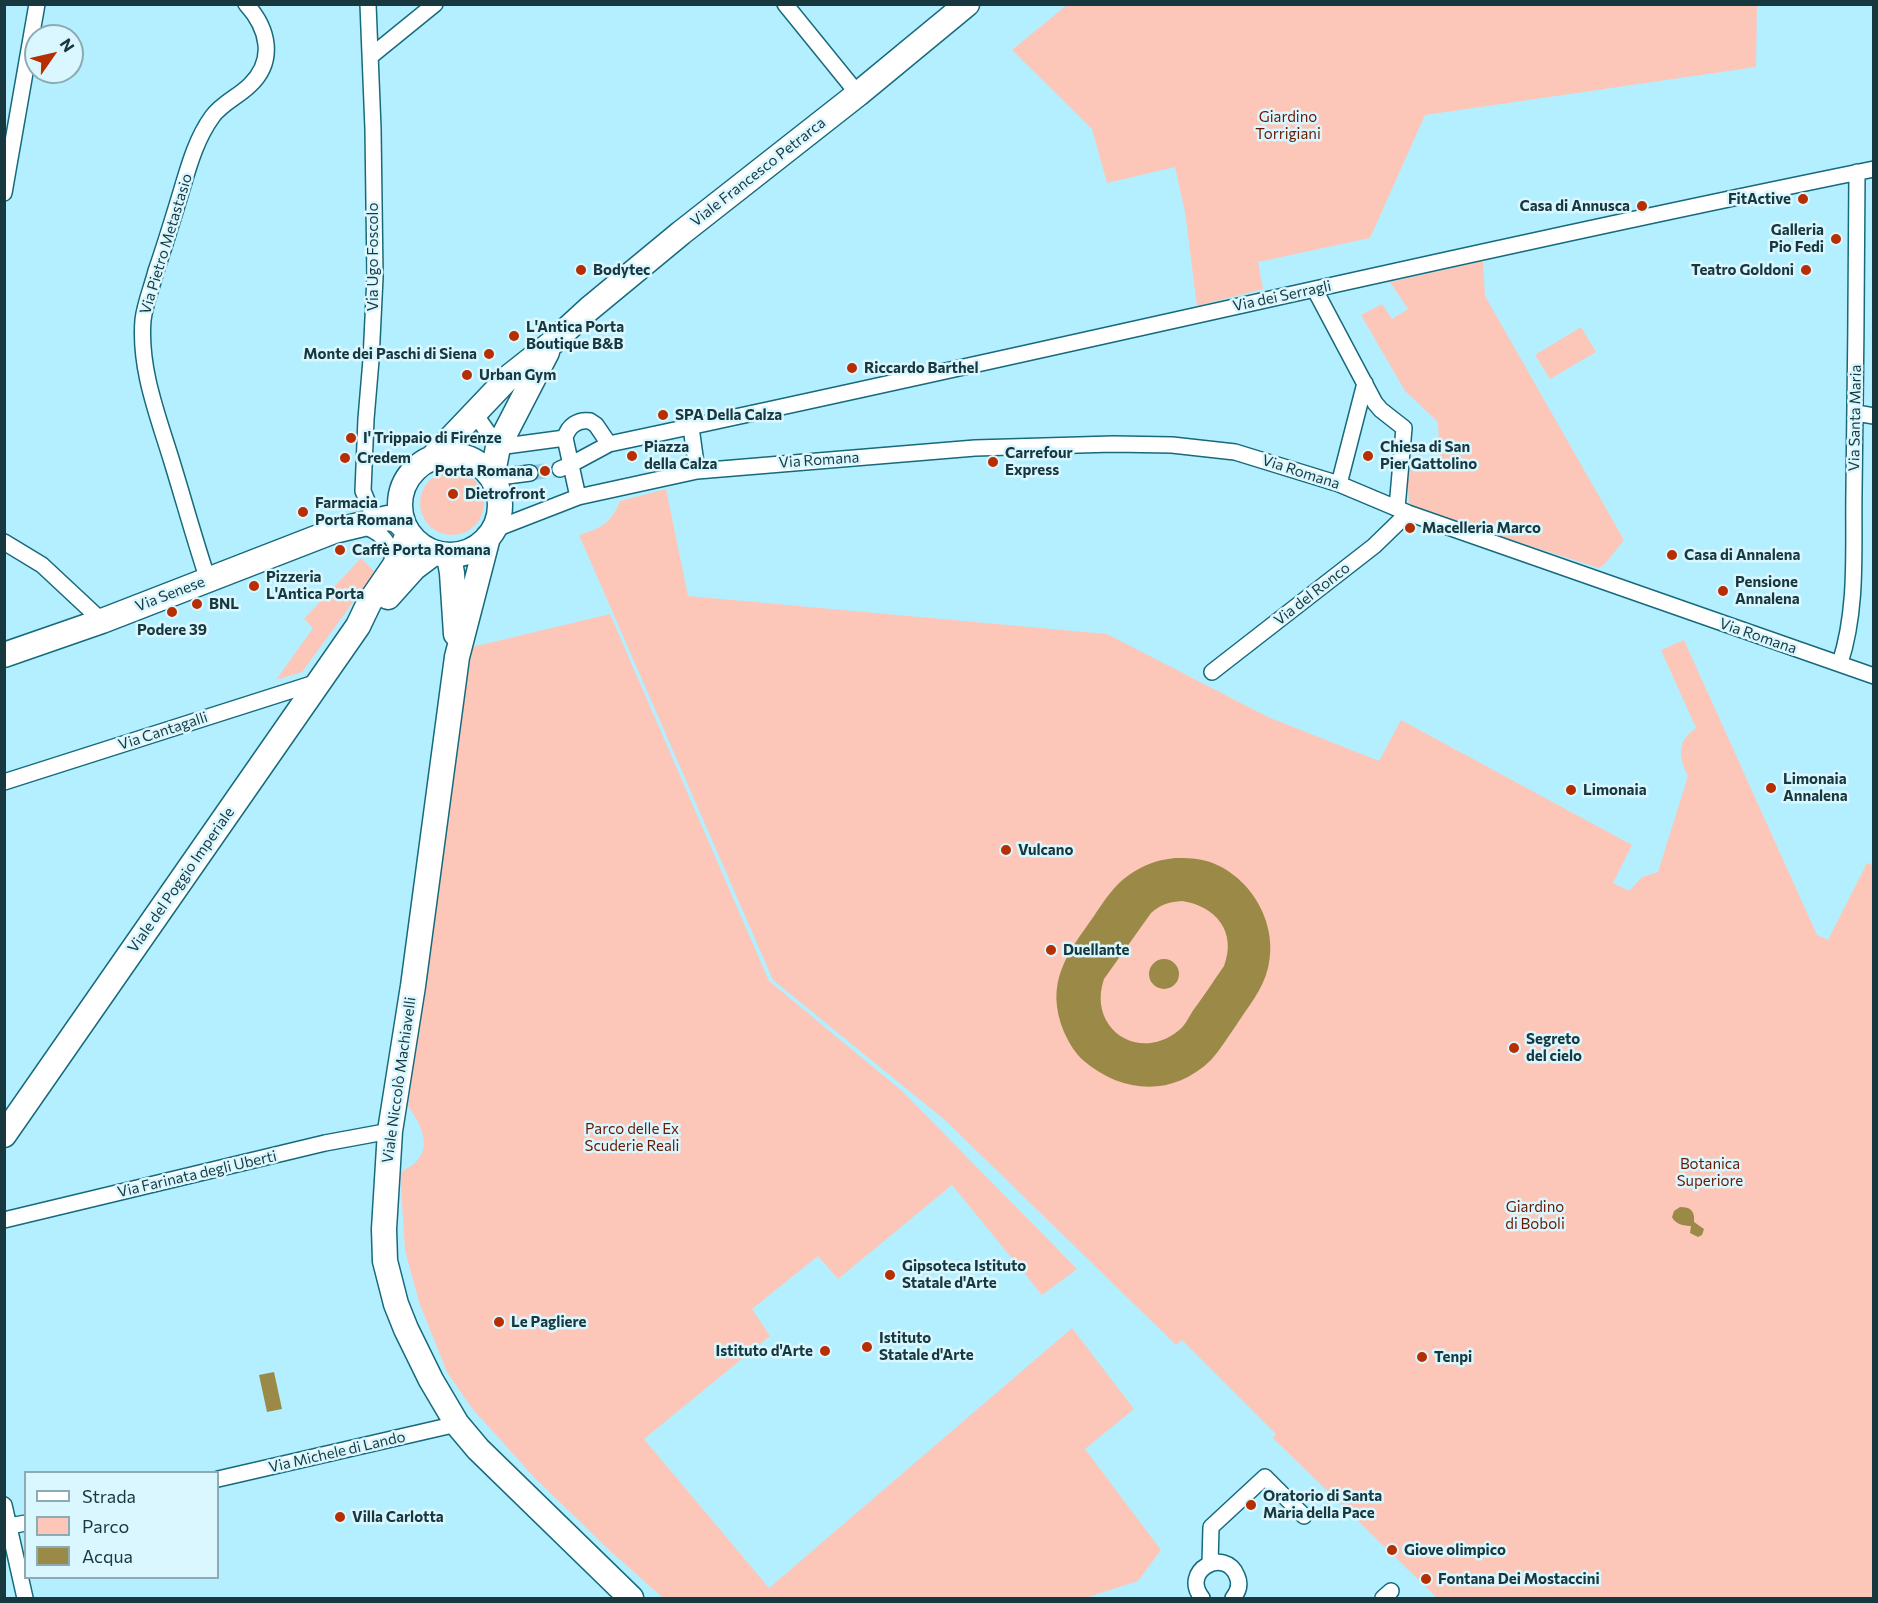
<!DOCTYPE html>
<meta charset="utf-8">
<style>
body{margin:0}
#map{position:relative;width:1878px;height:1603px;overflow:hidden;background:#b4efff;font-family:Commissioner,sans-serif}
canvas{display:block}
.frame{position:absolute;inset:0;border:6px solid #18383f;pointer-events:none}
.legend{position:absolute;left:24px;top:1471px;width:195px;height:108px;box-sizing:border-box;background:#daf7ff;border:2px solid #8cabb2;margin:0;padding:8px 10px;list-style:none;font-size:18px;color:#18383f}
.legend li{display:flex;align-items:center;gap:12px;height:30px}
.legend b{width:30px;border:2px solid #8cabb2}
.north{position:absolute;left:24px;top:24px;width:60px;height:60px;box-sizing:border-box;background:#daf7ff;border:2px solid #8cabb2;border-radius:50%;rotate:56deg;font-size:16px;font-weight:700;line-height:24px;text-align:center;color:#18383f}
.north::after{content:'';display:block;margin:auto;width:21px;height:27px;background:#b72e00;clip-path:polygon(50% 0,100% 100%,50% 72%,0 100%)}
</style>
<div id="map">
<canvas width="1878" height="1603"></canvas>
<div class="frame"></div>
<ul class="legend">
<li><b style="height:8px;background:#fff"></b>Strada</li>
<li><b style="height:16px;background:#fcc7b9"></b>Parco</li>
<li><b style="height:16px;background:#9b8a47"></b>Acqua</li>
</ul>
<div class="north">N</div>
</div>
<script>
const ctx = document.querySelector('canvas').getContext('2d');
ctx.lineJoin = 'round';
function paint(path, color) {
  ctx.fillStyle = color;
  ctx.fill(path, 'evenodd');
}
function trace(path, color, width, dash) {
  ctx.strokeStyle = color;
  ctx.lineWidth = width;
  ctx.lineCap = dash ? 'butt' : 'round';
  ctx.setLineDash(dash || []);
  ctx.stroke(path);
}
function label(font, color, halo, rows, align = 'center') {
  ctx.font = font + ' Commissioner,sans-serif';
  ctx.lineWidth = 5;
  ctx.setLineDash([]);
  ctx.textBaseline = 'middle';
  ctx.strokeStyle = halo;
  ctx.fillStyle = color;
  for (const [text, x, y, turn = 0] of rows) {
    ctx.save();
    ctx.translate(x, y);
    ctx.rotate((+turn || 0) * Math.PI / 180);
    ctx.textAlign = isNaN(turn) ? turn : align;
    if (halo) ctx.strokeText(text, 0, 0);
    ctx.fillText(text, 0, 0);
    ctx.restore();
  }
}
paint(new Path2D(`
 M 1067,5 L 1757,5 L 1756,67 L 1425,115 L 1370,238 L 1258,262 L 1263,289 L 1197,306 L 1185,212 L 1175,167 L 1107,183 L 1092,129 L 1012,50 Z
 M 1483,261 L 1485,296 L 1624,540 L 1605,564 L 1599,568 L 1413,508 L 1409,504 L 1407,470 L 1440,471 L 1438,422 L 1405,391 L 1361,315 L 1382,304 L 1392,319 L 1408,309 L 1390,282 Z
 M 1581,327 L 1596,352 L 1550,379 L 1535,355 Z
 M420 503a32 32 0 1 1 64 0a32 32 0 1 1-64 0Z
 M 666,489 L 688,596 L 1107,634 L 1268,717 L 1379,761 L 1401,720 L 1632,845 L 1613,883 L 1629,891 L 1642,877 L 1658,872 L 1688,776 C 1678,756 1677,741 1696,728 L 1661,650 L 1684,640 L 1817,935 L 1828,940 L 1867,863 L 1873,865 L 1873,1598 L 1437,1598 L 1273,1438 L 1276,1434 L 1182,1340 L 1176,1345 L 946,1121 L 773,980 L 579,535 C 601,528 611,524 620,501 Z
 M 361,558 L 375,572 L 302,672 L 276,680 L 313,628 L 304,619 Z
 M 610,614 L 769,981 L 902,1091 L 1077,1269 L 1042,1295 L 952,1185 L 838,1279 L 818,1256 L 752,1309 L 770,1336 L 644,1439 L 769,1588 L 1072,1328 L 1134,1409 L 1085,1449 L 1161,1550 L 1138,1581 L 1085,1598 L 663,1598 L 608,1549 L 533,1476 L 471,1407 L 447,1372 L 419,1302 L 405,1250 L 400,1172 C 435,1157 426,1131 408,1106 L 468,648 Z`), '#fcc7b9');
paint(new Path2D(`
 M 1175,858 C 1187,858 1198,858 1210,862 C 1252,877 1279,925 1268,968 C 1263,990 1247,1008 1235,1027 C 1227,1038 1220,1050 1211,1060 C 1173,1097 1123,1094 1084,1061 C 1075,1053 1069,1043 1064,1032 C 1044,983 1067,954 1094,916 C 1104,901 1114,885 1129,875 C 1143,865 1157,860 1175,858 ZM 1182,901 C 1216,906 1237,932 1224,966 C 1213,982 1203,997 1192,1012 C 1188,1019 1184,1027 1178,1031 C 1138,1063 1087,1028 1104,979 L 1151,913 C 1161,904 1170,902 1182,901 Z
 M1149 974a15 15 0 1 1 30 0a15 15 0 1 1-30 0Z
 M 1680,1207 C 1691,1207 1695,1211 1694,1222 L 1704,1229 L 1702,1235 L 1698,1237 L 1690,1233 L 1691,1226 C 1684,1226 1675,1224 1672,1217 L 1674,1211 Z
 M 274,1372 L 282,1409 L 267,1412 L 259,1375 Z`), '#9b8a47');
trace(new Path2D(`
 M 530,473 L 560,469`), '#95cad9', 15, [15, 8]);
const street = new Path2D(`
 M 368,4 L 373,129 L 375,277 L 371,360 L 366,419 L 363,491 L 370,508
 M 785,4 L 858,94
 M 371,56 L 435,4
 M 4,193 L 37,4
 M 1315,290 L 1375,403 L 1381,410 L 1404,428 L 1397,508
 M 1856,413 L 1874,416
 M 475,414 L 498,447 L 565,438
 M 691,427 L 697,471
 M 560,469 L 570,465 L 609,444 C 1031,355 1451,255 1874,169
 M 492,478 L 530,473
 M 1339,484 L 1365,383
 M 578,497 L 565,438 C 568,426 578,419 590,421 L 596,425 L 609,444
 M 360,525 C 384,533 389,541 395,565
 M 493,530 L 578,497 L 697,471 L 975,448 L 1113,444 L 1172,445 L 1235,452 L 1339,484 L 1408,513 L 1874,676
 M 4,542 L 42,565 L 102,621
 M 208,580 C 195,541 184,501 172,462 C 158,416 139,369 143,320 C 145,303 152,287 156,271 C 164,248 171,225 178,202 C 187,173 194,142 212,117 C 222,103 238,97 250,85 C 276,60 268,28 246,4
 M 1840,663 C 1858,608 1853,548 1854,491 C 1856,385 1856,278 1857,172
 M 1212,672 L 1374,546 L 1408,513
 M 4,782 L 321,681
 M 4,1220 L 325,1143 L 390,1131
 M 218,1479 L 457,1424
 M 4,1505 L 25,1598
 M 9,1526 L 26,1523
 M 1210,1564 L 1211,1527 L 1265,1477 L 1304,1516
 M 1202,1598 C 1180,1571 1225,1546 1237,1576 C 1241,1585 1238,1592 1233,1598
 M 1383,1598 L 1391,1591`);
const primary = new Path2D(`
 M400 505a50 50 0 1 1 100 0a50 50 0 1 1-100 0Z
 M 432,458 L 509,377 L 552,343 L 589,309 L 681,233 L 858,94 L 967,4
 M 492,478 L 498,447 L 547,352
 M 488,537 L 457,657 L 413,986 L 390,1131 L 384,1229 L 385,1261 L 396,1304 L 406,1329 L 431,1380 L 457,1424 L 478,1449 L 631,1598
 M 449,556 L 452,573 L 456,634
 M 388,597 L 414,568 L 434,553
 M 4,655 L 102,621 L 334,531 L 388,518 L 397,520 L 403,526
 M 4,1135 L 358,626 L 369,603 L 395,565 L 408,534`);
trace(street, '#166a7c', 18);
trace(primary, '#166a7c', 27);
trace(street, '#fff', 15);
trace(primary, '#fff', 24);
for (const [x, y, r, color] of [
 [1803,199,6,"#b72e00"],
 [1642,206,6,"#b72e00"],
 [1836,239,6,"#b72e00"],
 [581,270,6,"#b72e00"],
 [1806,270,6,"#b72e00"],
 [514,336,6,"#b72e00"],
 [489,354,6,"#b72e00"],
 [852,368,6,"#b72e00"],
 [467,375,6,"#b72e00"],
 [663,415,6,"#b72e00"],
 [351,438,6,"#b72e00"],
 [632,456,6,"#b72e00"],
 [1368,456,6,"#b72e00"],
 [345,458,6,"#b72e00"],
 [993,462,6,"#b72e00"],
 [545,471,6,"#b72e00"],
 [453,494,6,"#b72e00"],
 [303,512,6,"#b72e00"],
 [1410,528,6,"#b72e00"],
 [340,550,6,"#b72e00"],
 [1672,555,6,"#b72e00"],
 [254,586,6,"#b72e00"],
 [1723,591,6,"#b72e00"],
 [197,604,6,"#b72e00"],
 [172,612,6,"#b72e00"],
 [1771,788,6,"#b72e00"],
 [1571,790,6,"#b72e00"],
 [1006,850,6,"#b72e00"],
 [1051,950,6,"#b72e00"],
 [1514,1048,6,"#b72e00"],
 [890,1275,6,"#b72e00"],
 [499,1322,6,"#b72e00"],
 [867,1347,6,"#b72e00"],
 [825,1351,6,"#b72e00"],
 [1422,1357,6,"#b72e00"],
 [1251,1505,6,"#b72e00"],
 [340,1517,6,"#b72e00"],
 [1392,1550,6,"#b72e00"],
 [1426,1579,6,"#b72e00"]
]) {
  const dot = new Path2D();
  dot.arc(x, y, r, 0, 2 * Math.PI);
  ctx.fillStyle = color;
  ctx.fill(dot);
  trace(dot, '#daf7ff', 2);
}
label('15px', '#6a1801', '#daf7ff', [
 ["Giardino",1288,117],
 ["Torrigiani",1288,134],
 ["Parco delle Ex",632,1129],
 ["Scuderie Reali",632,1146],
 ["Botanica",1710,1164],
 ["Superiore",1710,1181],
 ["Giardino",1535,1207],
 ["di Boboli",1535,1224]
]);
label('15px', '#18383f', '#daf7ff', [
 ["Viale Francesco Petrarca",758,172,-38],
 ["Via Pietro Metastasio",166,244,-73],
 ["Via Ugo Foscolo",373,257,-90],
 ["Via dei Serragli",1282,296,-12],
 ["Via Santa Maria",1855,418,-89],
 ["Via Romana",819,460,-4],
 ["Via Romana",1301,472,18],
 ["Via Senese",170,594,-21],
 ["Via del Ronco",1312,594,-38],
 ["Via Romana",1758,636,19],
 ["Via Cantagalli",163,731,-18],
 ["Viale del Poggio Imperiale",181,880,-55],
 ["Viale Niccolò Machiavelli",399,1080,-82],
 ["Via Farinata degli Uberti",197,1174,-13],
 ["Via Michele di Lando",337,1452,-13]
]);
label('bold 15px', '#18383f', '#daf7ff', [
 ["FitActive",1791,199,"right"],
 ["Casa di Annusca",1630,206,"right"],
 ["Galleria",1824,230,"right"],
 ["Pio Fedi",1824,247,"right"],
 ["Bodytec",593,270],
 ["Teatro Goldoni",1794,270,"right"],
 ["L'Antica Porta",526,327],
 ["Boutique B&B",526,344],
 ["Monte dei Paschi di Siena",477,354,"right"],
 ["Riccardo Barthel",864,368],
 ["Urban Gym",479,375],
 ["SPA Della Calza",675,415],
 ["I' Trippaio di Firenze",363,438],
 ["Piazza",644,447],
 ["della Calza",644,464],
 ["Chiesa di San",1380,447],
 ["Pier Gattolino",1380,464],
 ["Carrefour",1005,453],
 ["Express",1005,470],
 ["Credem",357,458],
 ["Porta Romana",533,471,"right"],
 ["Dietrofront",465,494],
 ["Farmacia",315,503],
 ["Porta Romana",315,520],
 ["Macelleria Marco",1422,528],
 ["Caffè Porta Romana",352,550],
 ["Casa di Annalena",1684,555],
 ["Pizzeria",266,577],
 ["L'Antica Porta",266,594],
 ["Pensione",1735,582],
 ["Annalena",1735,599],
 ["BNL",209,604],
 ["Podere 39",172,630,"center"],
 ["Limonaia",1783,779],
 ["Annalena",1783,796],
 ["Limonaia",1583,790],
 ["Vulcano",1018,850],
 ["Duellante",1063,950],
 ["Segreto",1526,1039],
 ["del cielo",1526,1056],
 ["Gipsoteca Istituto",902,1266],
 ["Statale d'Arte",902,1283],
 ["Le Pagliere",511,1322],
 ["Istituto",879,1338],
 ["Statale d'Arte",879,1355],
 ["Istituto d'Arte",813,1351,"right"],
 ["Tenpi",1434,1357],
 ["Oratorio di Santa",1263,1496],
 ["Maria della Pace",1263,1513],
 ["Villa Carlotta",352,1517],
 ["Giove olimpico",1404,1550],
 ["Fontana Dei Mostaccini",1438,1579]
], 'left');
</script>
